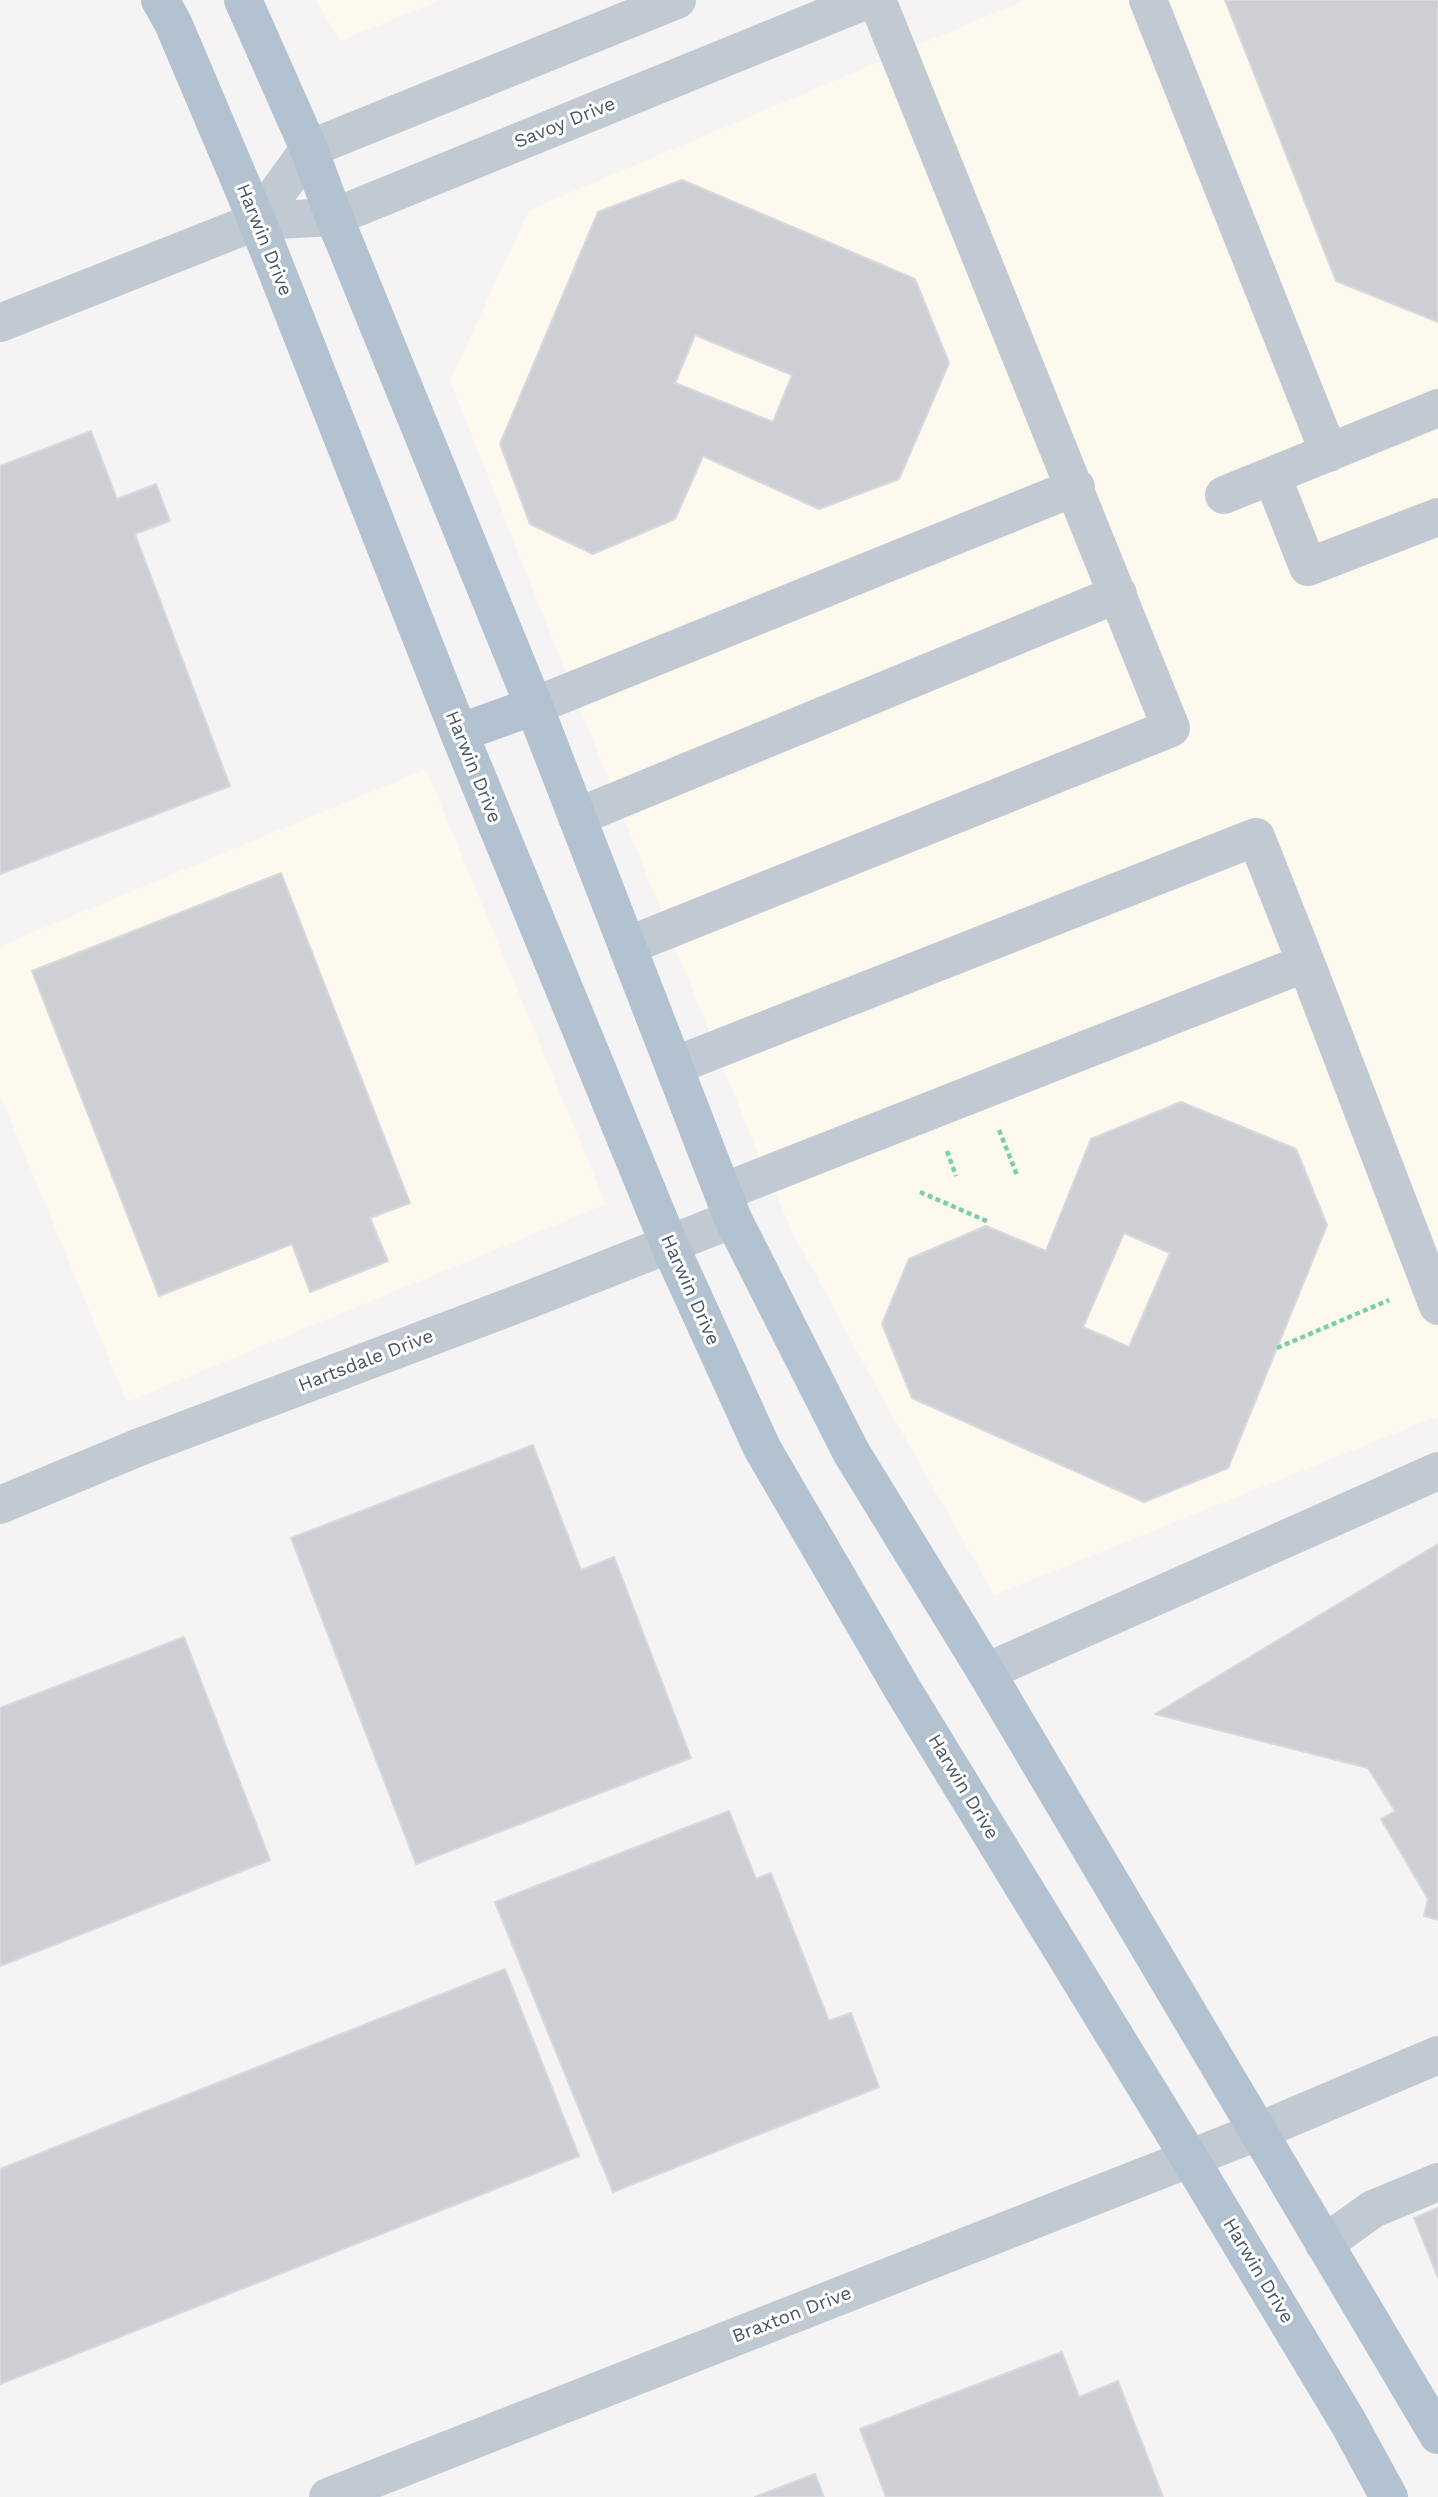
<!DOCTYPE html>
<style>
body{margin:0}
canvas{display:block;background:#f5f3f3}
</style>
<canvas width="1438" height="2497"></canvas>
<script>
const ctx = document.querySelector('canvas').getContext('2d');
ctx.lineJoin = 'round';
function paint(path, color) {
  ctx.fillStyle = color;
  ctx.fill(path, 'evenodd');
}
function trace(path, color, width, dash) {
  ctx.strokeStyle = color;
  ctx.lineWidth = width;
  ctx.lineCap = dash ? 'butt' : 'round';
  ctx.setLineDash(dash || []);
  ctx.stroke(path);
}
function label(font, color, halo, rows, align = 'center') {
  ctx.font = font + ' "Work Sans",sans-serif';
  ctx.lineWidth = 6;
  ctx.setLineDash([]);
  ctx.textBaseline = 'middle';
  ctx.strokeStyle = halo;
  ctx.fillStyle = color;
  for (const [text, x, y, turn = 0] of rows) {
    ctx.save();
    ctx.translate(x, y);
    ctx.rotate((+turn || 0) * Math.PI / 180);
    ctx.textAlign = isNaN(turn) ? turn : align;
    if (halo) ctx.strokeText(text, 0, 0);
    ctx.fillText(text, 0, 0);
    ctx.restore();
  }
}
paint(new Path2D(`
 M 316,0 L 441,0 L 340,41 Z
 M 1025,0 L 1438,0 L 1438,1416 L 994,1595 L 878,1390 L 792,1231 L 755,1147 L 450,381 L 529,210 Z
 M 426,769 L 606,1204 L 127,1402 L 0,1095 L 0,946 Z`), '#fdf9ef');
const building = new Path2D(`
 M 1225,0 L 1438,0 L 1438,322 L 1336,281 Z
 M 682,180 L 915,279 L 949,363 L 899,479 L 819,509 L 703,456 L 675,519 L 593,554 L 530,524 L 500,444 L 598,212 ZM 695,335 L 792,375 L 773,422 L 675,383 Z
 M 91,431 L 117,499 L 156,484 L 170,521 L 135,534 L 230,786 L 0,874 L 0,466 Z
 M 281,873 L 410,1203 L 370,1218 L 388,1261 L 310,1292 L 292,1244 L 159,1296 L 32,971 Z
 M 1181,1102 L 1296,1149 L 1327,1225 L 1228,1468 L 1144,1502 L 912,1398 L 882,1324 L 909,1259 L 986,1226 L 1046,1251 L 1091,1139 ZM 1124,1233 L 1170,1253 L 1129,1347 L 1083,1327 Z
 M 533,1445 L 581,1570 L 614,1557 L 691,1758 L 416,1864 L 291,1538 Z
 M 1438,1544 L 1438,1920 L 1424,1916 L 1428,1899 L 1381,1819 L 1395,1811 L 1368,1768 L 1155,1714 Z
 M 184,1637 L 270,1860 L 0,1966 L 0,1708 Z
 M 729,1811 L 756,1879 L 771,1873 L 829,2021 L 851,2013 L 879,2087 L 613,2192 L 495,1902 Z
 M 505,1969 L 579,2156 L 0,2384 L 0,2169 Z
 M 1438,2208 L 1438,2278 L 1414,2218 Z
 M 1062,2352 L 1079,2397 L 1118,2381 L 1163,2497 L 886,2497 L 860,2429 Z
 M 815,2474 L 824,2497 L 755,2497 Z`);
paint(building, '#cdcfd5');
trace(building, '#d7d9de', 2);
trace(new Path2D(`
 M 999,1130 L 1017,1175
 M 947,1151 L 956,1176
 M 920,1192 L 989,1222
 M 1277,1348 L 1389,1300`), '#7ad0a6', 4.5, [5, 3.5]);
trace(new Path2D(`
 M 1148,0 L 1329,453
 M 257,221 L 309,149 L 677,0
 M 0,323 L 257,221 L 334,217 L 867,0
 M 1272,476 L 1308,567 L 1438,517
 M 1224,495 L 1438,408
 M 534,706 L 1076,487
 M 577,817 L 1118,594
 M 627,946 L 1171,728 L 877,0
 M 1306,963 L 1438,1306
 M 674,1066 L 1256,837 L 1306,963 L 723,1192
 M 0,1505 L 137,1448 L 528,1300 L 733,1219
 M 986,1672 L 1438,1471
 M 1324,2244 L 1373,2209 L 1438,2182
 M 328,2497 L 1257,2132 L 1438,2055`), '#c1cad2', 38);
trace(new Path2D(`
 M 160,0 L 173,23 L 257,221 L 459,733 L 669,1244 L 762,1448 L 903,1690 L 1190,2159 L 1348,2422 L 1389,2497
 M 243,0 L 309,149 L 334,217 L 534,706 L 733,1219 L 851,1452 L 986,1672 L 1438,2435
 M 459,733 L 534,706`), '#b3c2d1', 38);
label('19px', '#4a5661', '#fff', [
 ["Savoy Drive",565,123,-22],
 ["Harwin Drive",264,240,68],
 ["Harwin Drive",473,767,68],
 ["Harwin Drive",690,1290,66],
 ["Hartsdale Drive",366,1361,-21],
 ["Harwin Drive",963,1787,59],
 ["Harwin Drive",1258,2271,59],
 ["Braxton Drive",792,2315,-21]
]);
</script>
